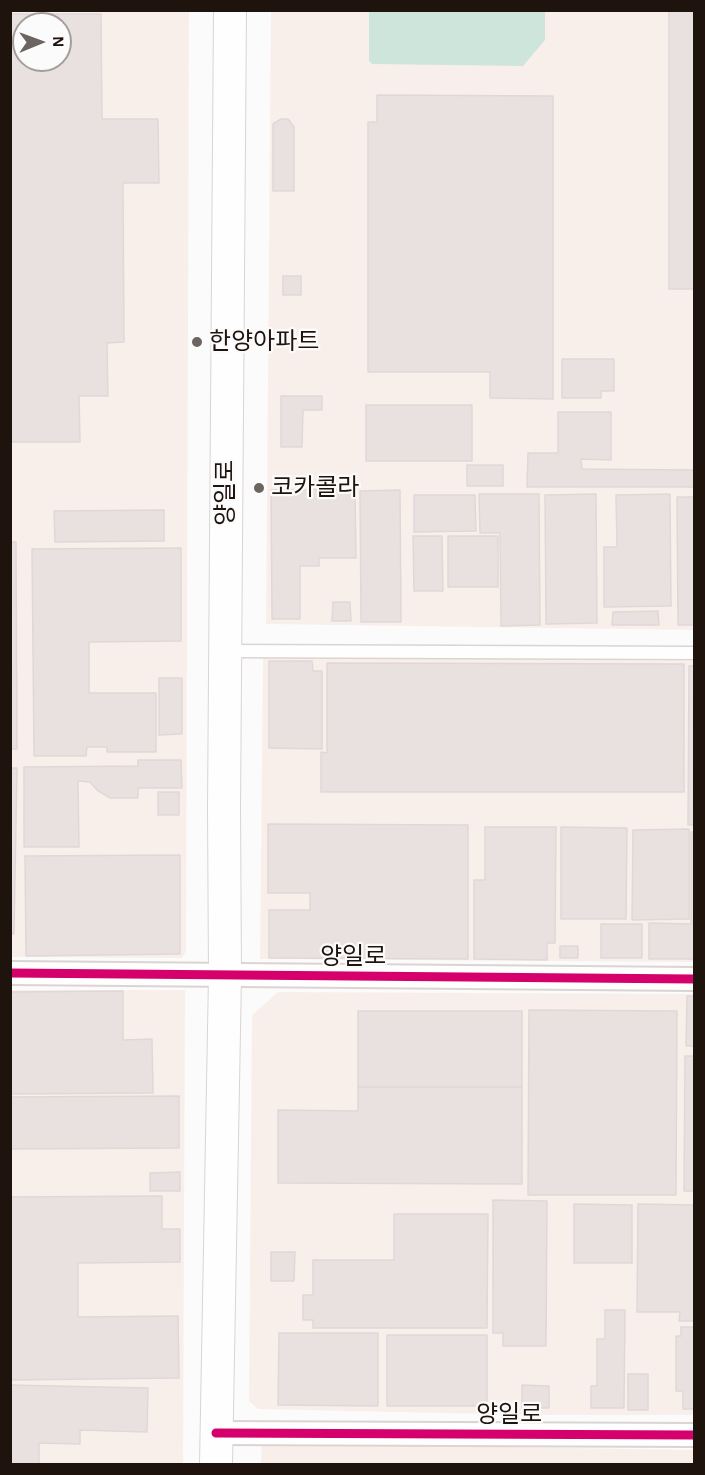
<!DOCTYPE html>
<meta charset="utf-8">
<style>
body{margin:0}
#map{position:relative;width:705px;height:1475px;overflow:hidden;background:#fbfbfb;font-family:"Alegreya Sans",sans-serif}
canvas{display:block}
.frame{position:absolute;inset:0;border:12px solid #1e130d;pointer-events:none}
.north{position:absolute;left:12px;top:12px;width:60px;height:60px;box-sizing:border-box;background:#fbfbfb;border:2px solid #a39e9c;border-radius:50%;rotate:89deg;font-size:16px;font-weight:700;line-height:24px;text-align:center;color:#1e130d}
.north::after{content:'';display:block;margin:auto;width:21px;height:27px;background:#6b6460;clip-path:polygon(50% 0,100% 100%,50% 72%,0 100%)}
</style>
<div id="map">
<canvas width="705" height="1475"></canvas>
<div class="frame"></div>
<div class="north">N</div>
</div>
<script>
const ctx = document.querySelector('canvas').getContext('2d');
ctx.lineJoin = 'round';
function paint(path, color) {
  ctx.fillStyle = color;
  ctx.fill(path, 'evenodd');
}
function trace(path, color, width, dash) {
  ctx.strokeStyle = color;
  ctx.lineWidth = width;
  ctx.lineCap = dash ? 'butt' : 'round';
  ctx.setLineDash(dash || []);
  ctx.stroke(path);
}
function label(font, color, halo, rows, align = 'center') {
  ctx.font = font + ' "Alegreya Sans","Noto Sans KR",sans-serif';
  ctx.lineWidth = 4.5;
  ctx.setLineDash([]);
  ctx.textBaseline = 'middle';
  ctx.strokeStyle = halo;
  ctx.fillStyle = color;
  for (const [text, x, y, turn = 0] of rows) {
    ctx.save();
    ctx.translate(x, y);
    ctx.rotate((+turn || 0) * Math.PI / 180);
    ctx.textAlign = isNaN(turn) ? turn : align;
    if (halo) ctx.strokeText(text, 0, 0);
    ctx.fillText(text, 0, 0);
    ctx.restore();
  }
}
paint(new Path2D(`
 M 11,11 L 189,11 L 186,951 L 182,958 L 11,957 ZM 24,24 L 60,24 L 60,60 L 24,60 Z
 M 271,11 L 694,11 L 694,630 L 266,624 Z
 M 263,656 L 694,661 L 694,962 L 260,959 Z
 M 11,990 L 185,990 L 183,1464 L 11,1464 Z
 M 278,992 L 694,994 L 694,1415 L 535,1415 L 258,1409 L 249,1401 L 252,1015 Z
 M 262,1443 L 694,1450 L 694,1464 L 261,1464 Z`), '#f9efea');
paint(new Path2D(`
 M 369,11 L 545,11 L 545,40 L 523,66 L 372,64 L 369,61 Z`), '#cee5db');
const building = new Path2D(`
 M 669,10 L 694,10 L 694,289 L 669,289 Z
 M 10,14 L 101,14 L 102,119 L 158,119 L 159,183 L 123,183 L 124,342 L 107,343 L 108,396 L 79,396 L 80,442 L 10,442 ZM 24,24 L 60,24 L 60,60 L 24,60 Z
 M 377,95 L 553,96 L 553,399 L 490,398 L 490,372 L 368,372 L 368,122 L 377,122 Z
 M 281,119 L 288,119 L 294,127 L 294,191 L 273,191 L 273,124 Z
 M 283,276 L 301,276 L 301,295 L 283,295 Z
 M 562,359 L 614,359 L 614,391 L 601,391 L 601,398 L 562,398 Z
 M 281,396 L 322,396 L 322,410 L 303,410 L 302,447 L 281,447 Z
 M 366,405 L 472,405 L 472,461 L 366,461 Z
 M 558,412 L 611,412 L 611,460 L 581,459 L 582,469 L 694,470 L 694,487 L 527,487 L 528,453 L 558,453 Z
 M 467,465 L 503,465 L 503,486 L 467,486 Z
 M 355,489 L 356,558 L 319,558 L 319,566 L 300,566 L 300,619 L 272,619 L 271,490 Z
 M 400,490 L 401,622 L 361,622 L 360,491 Z
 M 479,494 L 539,494 L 540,625 L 501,626 L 500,533 L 480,533 Z
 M 596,494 L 597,623 L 546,624 L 545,495 Z
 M 670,494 L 671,606 L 604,607 L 604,547 L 617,547 L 616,495 Z
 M 414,495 L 475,495 L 476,531 L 414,532 Z
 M 677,497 L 694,497 L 694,625 L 678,625 Z
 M 164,510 L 164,541 L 55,542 L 54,511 Z
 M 413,536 L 442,536 L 443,591 L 414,591 Z
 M 448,536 L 498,536 L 498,587 L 448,587 Z
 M 10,542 L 16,542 L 17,749 L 10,749 Z
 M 181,548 L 181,641 L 89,642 L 89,693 L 156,693 L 156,752 L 107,752 L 107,747 L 87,747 L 86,756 L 34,756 L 32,549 Z
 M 333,602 L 350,602 L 351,621 L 332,621 Z
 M 658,611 L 659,625 L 612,625 L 613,612 Z
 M 269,661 L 312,661 L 313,671 L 322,671 L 322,749 L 269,748 Z
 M 327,663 L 684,664 L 684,792 L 321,792 L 321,752 L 327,753 Z
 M 689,666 L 694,666 L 694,825 L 688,825 Z
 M 159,678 L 182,678 L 182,734 L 159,735 Z
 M 138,760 L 181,760 L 182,788 L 138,788 L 138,798 L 110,798 L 97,790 L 90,782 L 78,781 L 79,847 L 24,847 L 24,767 L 138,766 Z
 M 10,768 L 17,768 L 14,934 L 10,934 Z
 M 158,792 L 179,792 L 179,815 L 158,815 Z
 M 268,824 L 468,825 L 468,959 L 269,958 L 269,910 L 310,910 L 310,893 L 268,893 Z
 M 485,827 L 556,827 L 555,943 L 547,943 L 547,960 L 474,959 L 474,880 L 485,880 Z
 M 561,827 L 627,828 L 626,919 L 561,919 Z
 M 689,829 L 689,919 L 632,920 L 633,830 Z
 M 691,832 L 694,832 L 694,959 L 649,959 L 649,923 L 691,924 Z
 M 180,855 L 180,954 L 26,956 L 25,856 Z
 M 601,924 L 642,924 L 642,958 L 601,958 Z
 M 560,946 L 578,946 L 578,958 L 560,958 Z
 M 123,991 L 123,1040 L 152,1039 L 153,1093 L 10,1094 L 10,992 Z
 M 687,996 L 694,996 L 694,1046 L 686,1046 Z
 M 529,1010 L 677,1011 L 676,1195 L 528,1195 Z
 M 358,1011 L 522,1011 L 522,1087 L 358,1087 Z
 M 685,1056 L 694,1056 L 694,1191 L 684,1191 Z
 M 358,1087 L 522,1087 L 522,1184 L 278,1183 L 278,1110 L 358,1111 Z
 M 179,1096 L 179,1148 L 10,1149 L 10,1097 Z
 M 180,1172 L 180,1191 L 150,1191 L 150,1173 Z
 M 162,1196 L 162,1229 L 180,1229 L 180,1262 L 78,1263 L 78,1317 L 178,1316 L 179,1378 L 10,1380 L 10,1197 Z
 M 493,1200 L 547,1201 L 546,1346 L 503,1346 L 503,1333 L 493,1333 Z
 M 574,1204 L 632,1205 L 632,1263 L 574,1263 Z
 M 638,1204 L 694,1205 L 694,1321 L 679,1321 L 680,1312 L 637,1312 Z
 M 394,1214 L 488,1214 L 487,1328 L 313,1328 L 313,1320 L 303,1320 L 303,1295 L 313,1295 L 313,1260 L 394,1260 Z
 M 271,1252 L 295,1252 L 294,1281 L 271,1281 Z
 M 605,1310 L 625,1310 L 624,1408 L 591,1408 L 591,1386 L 597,1386 L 597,1339 L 605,1339 Z
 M 681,1327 L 694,1327 L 694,1409 L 683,1409 L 683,1391 L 676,1391 L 676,1336 L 681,1336 Z
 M 279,1333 L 378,1333 L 378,1406 L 278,1405 Z
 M 387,1335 L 487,1335 L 487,1406 L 387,1406 Z
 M 628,1374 L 648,1374 L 648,1410 L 628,1410 Z
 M 10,1385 L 148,1388 L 147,1432 L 80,1430 L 80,1444 L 39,1443 L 39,1464 L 10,1464 Z
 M 522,1385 L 549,1386 L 549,1408 L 522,1408 Z`);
paint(building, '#e8e1e0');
trace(building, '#e0d8d7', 1.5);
const lane = new Path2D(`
 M 225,651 L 694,653`);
const street = new Path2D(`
 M 10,973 L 694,979
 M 216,1433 L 694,1435`);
const secondary = new Path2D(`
 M 216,1464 L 225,976 L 224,808 L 230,10`);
trace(lane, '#dbd4d1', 15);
trace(street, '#dbd4d1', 26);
trace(secondary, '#dbd4d1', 34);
trace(lane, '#fefefe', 12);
trace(street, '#fefefe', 22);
trace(secondary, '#fefefe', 32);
trace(new Path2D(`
 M 10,973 L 694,979
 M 216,1433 L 694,1435`), '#d6006c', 9);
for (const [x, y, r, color] of [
 [197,342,6,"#6b6460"],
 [259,488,6,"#6b6460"]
]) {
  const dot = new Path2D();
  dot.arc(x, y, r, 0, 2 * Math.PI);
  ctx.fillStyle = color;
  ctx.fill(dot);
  trace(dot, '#fbfbfb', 2);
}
label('24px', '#1e130d', '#fbfbfb', [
 ["한양아파트",209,342],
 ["코카콜라",271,488]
], 'left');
label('24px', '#1e130d', '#fbfbfb', [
 ["양일로",226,493,-90],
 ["양일로",353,957],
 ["양일로",509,1415]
]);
</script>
